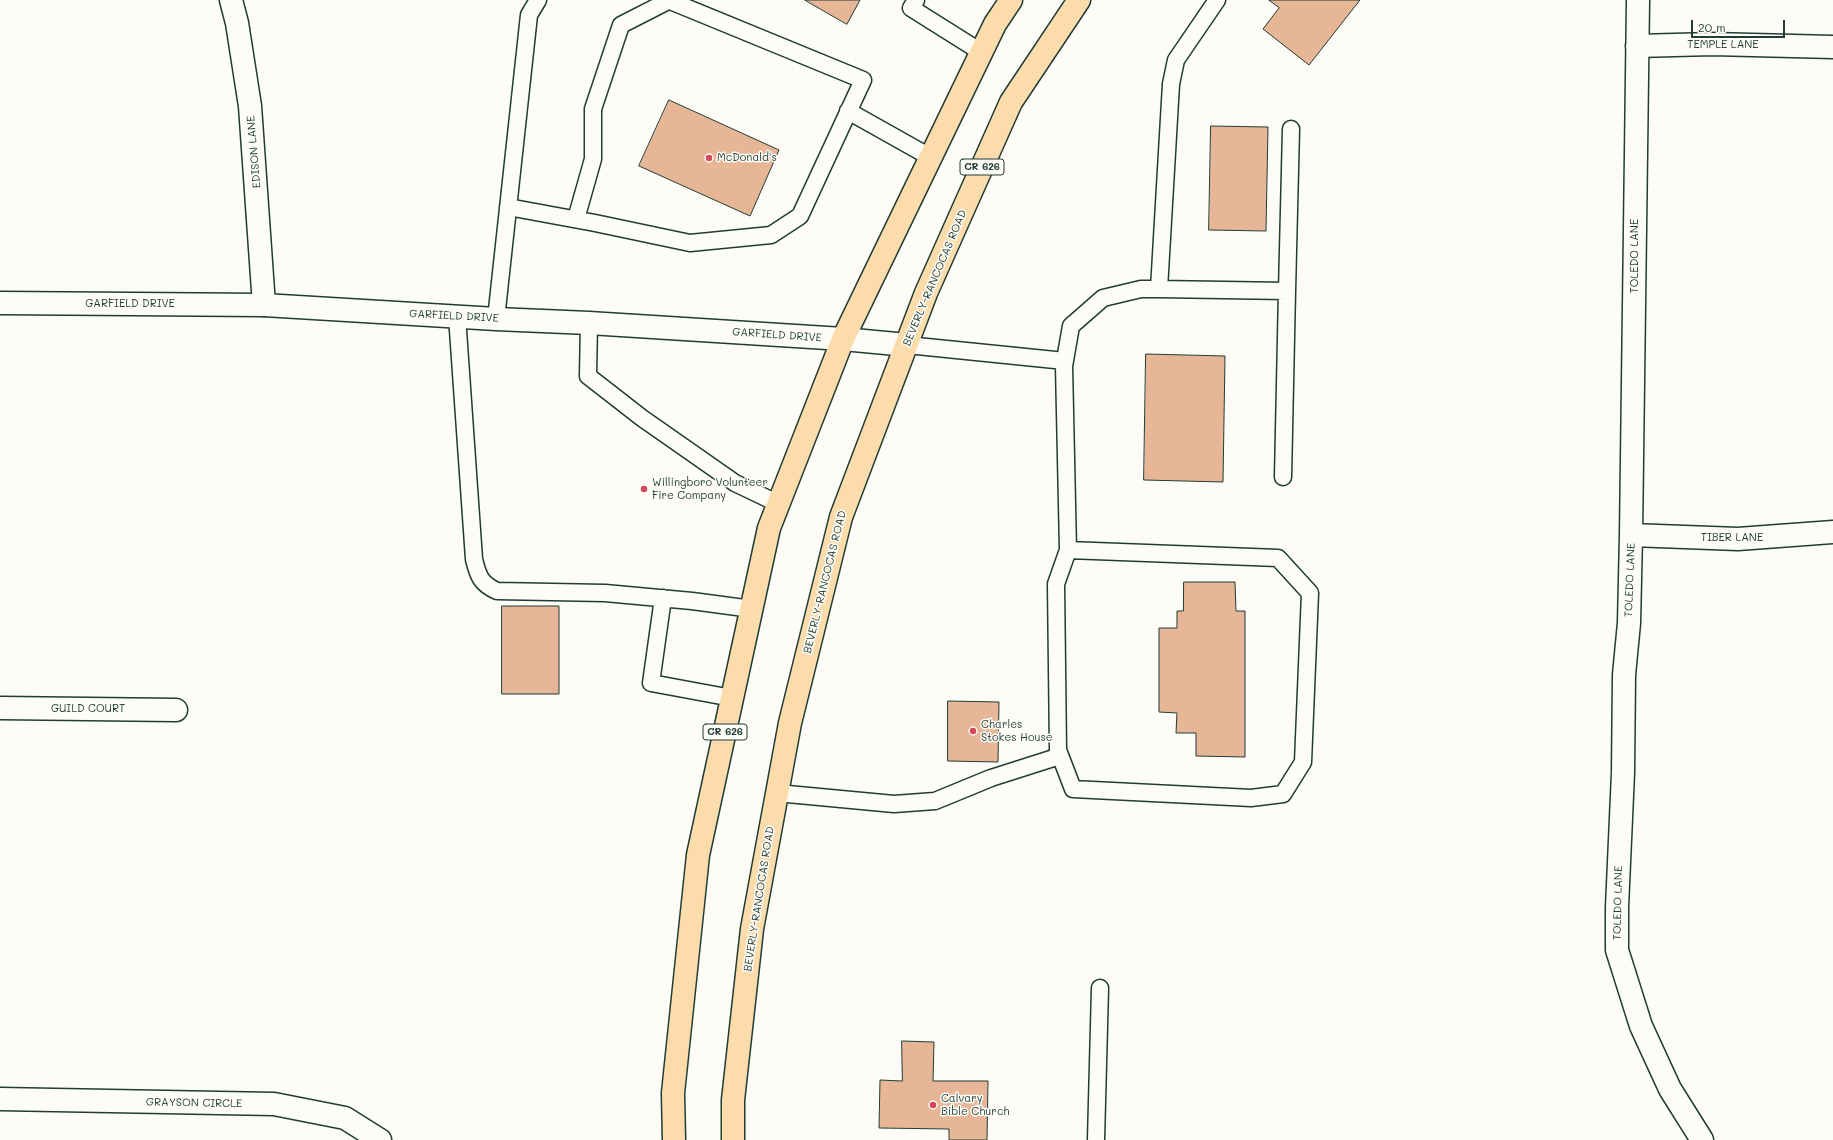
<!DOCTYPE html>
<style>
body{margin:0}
#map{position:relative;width:1833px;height:1140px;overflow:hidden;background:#fdfcf7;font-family:Mali,sans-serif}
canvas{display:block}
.scale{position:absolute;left:1691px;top:20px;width:94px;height:18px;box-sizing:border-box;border:2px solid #1f3d34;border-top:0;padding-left:5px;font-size:12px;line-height:14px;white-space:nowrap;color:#1f3d34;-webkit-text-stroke:3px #fdfcf7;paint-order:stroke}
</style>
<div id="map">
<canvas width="1833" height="1140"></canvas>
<div class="scale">20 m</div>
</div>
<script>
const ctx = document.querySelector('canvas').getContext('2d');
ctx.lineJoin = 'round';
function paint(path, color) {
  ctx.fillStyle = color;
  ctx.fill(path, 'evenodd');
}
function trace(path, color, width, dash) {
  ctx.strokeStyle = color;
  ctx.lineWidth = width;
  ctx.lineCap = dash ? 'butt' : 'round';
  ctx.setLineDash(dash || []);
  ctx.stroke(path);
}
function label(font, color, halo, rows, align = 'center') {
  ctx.font = font + ' Mali,sans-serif';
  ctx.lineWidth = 3;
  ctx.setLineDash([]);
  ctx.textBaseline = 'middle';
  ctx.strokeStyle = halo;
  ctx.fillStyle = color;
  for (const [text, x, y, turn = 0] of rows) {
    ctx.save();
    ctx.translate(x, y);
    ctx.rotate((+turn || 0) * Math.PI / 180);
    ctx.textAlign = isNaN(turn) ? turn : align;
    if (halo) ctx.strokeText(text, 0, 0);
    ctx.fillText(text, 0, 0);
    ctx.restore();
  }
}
const building = new Path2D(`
 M 805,0 L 860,0 L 847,24 Z
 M 1269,0 L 1360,0 L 1309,65 L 1263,29 L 1279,8 Z
 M 669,100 L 779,150 L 750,216 L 639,166 Z
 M 1211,126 L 1268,127 L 1266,231 L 1209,230 Z
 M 1146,354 L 1225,356 L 1223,482 L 1144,480 Z
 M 1184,582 L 1235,582 L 1236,611 L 1245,611 L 1245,757 L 1196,756 L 1196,733 L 1176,733 L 1177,713 L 1159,712 L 1159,628 L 1177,628 L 1177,611 L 1183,611 Z
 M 502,606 L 559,606 L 559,694 L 502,694 Z
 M 948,701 L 999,702 L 998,762 L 948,761 Z
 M 902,1041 L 934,1042 L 933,1081 L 988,1081 L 987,1140 L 949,1140 L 949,1129 L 879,1128 L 880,1080 L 902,1081 Z`);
paint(building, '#e6b697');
trace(building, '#1f3d34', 1);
const lane = new Path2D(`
 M 916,0 L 911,8 L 981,52
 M 848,111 L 930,157
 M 508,207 L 595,223 L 690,243 L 771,235 L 800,216 L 863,80 L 668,0
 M 576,219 L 593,159 L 593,109 L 621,25 L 668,1
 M 1159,289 L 1287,291 L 1291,129
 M 457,316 L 474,559 C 478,576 481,584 497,591 L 605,593 L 692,601 L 752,609
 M 496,319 L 529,15 L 538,0
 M 589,323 L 588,376 L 642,418 L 735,483 L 779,504
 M 907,345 L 1065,361
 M 1283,477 L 1287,291
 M 1068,550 L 1278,558 L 1310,593 L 1303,762 L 1283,794 L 1251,798 L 1073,789 L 1058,750 L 1056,584 L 1068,550 L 1064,366 L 1071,326 L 1103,298 L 1141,289 L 1159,289 L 1171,84 L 1176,60 L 1217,0
 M 663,598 L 651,683 L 732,698
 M 777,793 L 894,804 L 935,801 L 991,778 L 1060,756
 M 1096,1140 L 1100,988`);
const street = new Path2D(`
 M 231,0 L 237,23 L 250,106 L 264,305
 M 1638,0 L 1631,535 L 1629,623 L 1624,675 L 1623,773 L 1617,907 L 1617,950 L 1641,1026 L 1670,1089 L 1702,1140
 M 1637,46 L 1712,44 L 1833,47
 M 1631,535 L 1738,539 L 1833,532
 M 0,708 L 176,710
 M 0,1099 L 274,1104 L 345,1118 L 380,1140`);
const secondary = new Path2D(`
 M 0,303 L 264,305 L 496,319 L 589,323 L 843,339 L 907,345`);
const primary = new Path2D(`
 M 674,1140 L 673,1093 L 698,855 L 769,528 L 843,339 L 995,24 L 1011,0
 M 733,1140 L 733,1100 L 752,929 L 790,723 L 841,517 L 926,293 L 1011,102 L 1079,0`);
trace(lane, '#1f3d34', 19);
trace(street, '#1f3d34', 25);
trace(secondary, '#1f3d34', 25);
trace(primary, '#1f3d34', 25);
trace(lane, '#fdfcf7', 16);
trace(street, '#fdfcf7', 22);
trace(secondary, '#fdfcf7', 22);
trace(primary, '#fddcac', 22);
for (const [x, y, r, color] of [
 [709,158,4,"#d1495b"],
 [644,489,4,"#d1495b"],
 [973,731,4,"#d1495b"],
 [933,1105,4,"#d1495b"]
]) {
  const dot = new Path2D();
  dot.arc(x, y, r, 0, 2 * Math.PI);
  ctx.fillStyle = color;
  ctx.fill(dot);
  trace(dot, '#fdfcf7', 1.5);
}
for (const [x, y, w] of [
 [982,167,44],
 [725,732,44]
]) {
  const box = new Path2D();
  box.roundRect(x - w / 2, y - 8, w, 16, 3);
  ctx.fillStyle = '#fdfcf7';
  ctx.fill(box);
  trace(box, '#1f3d34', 1);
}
label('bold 10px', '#1f3d34', null, [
 ["CR 626",982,167],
 ["CR 626",725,732]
]);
label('11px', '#1f3d34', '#fdfcf7', [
 ["TEMPLE LANE",1723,45],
 ["EDISON LANE",254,152,-95],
 ["TOLEDO LANE",1635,256,-90],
 ["BEVERLY-RANCOCAS ROAD",935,278,-67],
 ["GARFIELD DRIVE",130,304],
 ["GARFIELD DRIVE",454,316,3],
 ["GARFIELD DRIVE",777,335,4],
 ["TIBER LANE",1732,538],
 ["TOLEDO LANE",1630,580,-88],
 ["BEVERLY-RANCOCAS ROAD",825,582,-76],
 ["GUILD COURT",88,709],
 ["BEVERLY-RANCOCAS ROAD",759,899,-81],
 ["TOLEDO LANE",1618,903,-89],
 ["GRAYSON CIRCLE",194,1103,1]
]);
label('11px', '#1f3d34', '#fdfcf7', [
 ["McDonald's",717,158],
 ["Willingboro Volunteer",652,483],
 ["Fire Company",652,496],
 ["Charles",981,725],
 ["Stokes House",981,738],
 ["Calvary",941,1099],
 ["Bible Church",941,1112]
], 'left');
</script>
